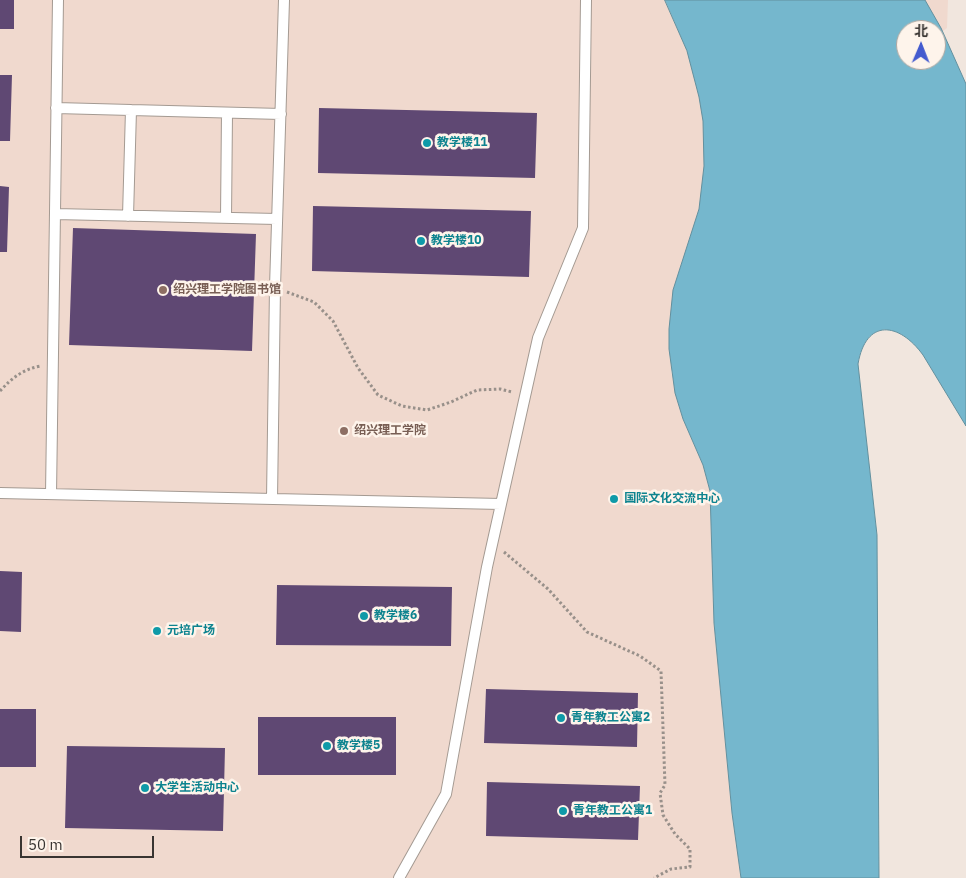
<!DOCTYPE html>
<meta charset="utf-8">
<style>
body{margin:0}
#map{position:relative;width:966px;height:878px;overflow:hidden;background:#f1e6de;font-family:"IBM Plex Sans","Noto Sans SC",sans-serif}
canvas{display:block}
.north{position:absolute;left:896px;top:20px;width:50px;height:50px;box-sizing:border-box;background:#fef4eb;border:1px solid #afa7a1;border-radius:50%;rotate:1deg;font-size:14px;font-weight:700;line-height:20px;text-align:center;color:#383431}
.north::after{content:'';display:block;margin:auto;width:18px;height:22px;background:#445bcf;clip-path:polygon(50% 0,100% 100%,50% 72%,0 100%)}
.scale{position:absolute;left:20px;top:836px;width:134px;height:22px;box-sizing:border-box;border:2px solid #383431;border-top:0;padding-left:6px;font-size:15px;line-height:18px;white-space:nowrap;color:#383431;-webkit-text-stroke:4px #fef4eb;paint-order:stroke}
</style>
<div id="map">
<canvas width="966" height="878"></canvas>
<div class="north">北</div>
<div class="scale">50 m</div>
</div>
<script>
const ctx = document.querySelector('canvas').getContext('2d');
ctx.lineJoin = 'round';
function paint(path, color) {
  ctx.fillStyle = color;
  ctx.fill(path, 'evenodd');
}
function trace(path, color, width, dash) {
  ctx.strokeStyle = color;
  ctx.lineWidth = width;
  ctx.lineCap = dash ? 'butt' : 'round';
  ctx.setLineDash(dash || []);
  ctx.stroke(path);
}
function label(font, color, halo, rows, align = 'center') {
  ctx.font = font + ' "IBM Plex Sans","Noto Sans SC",sans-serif';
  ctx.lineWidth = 5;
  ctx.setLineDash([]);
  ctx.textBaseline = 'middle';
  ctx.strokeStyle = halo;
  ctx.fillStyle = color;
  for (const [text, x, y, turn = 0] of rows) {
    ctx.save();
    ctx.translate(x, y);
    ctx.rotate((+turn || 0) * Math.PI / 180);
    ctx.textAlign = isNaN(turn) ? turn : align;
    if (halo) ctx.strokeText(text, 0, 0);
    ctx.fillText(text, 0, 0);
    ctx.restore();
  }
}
paint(new Path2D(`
 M 0,0 L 948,0 L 947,28 L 936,36 L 936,30 L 906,30 L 671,371 L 683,419 L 703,465 L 710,491 L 714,623 L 732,813 L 741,878 L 0,878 Z`), '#f0d9ce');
const water = new Path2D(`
 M 665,0 L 925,0 L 941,28 L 966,84 L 966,426 L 923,355 C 899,322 866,318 858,364 L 877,535 L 879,878 L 741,878 L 732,813 L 714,623 L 710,491 L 703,465 L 683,419 L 675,393 L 669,349 L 669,329 L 673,290 L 699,209 L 704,166 L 703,121 L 699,97 L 687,51 ZM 906,30 L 936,30 L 936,60 L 906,60 Z`);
paint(water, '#75b7cd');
trace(water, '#63909e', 1);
paint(new Path2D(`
 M 0,0 L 14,0 L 14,29 L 0,29 Z
 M 0,75 L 12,75 L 10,141 L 0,141 Z
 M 319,108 L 537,113 L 535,178 L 318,173 Z
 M 0,186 L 9,187 L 7,252 L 0,252 Z
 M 313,206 L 531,211 L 529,277 L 312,271 Z
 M 73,228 L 256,234 L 252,351 L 69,345 Z
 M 0,571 L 22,572 L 21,632 L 0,631 Z
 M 277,585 L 452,587 L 451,646 L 276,645 Z
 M 486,689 L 638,693 L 637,747 L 484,743 Z
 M 0,709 L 36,709 L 36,767 L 0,767 Z
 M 258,717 L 396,717 L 396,775 L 258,775 Z
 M 67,746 L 225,748 L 223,831 L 65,828 Z
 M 487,782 L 640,786 L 638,840 L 486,836 Z`), '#5f4873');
const lane = new Path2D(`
 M 56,108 L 281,114
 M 55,214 L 277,219
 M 128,216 L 131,110
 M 226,218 L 227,113
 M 0,493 L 501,504
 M 51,494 L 58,0
 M 272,499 L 275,287 L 284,0
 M 399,878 L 446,794 L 487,567 L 538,338 L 583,228 L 586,0`);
trace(lane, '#a49a92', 12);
trace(new Path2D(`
 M 287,292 L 314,302 L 333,321 L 358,368 L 378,395 L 402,406 L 427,410 L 451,402 L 477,390 L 500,389 L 512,392
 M 0,391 C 12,378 23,369 41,366
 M 504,552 L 548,589 L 587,632 L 640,656 L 661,671 L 665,785 L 660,793 L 663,815 L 675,834 L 690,849 L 690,867 L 671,869 L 654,878`), '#98908a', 3, [2.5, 2.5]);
trace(lane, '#fff', 10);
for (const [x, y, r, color] of [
 [427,143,5,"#0f9aa8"],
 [421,241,5,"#0f9aa8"],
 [163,290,5,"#8d6e63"],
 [344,431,5,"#8d6e63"],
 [614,499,5,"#0f9aa8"],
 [364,616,5,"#0f9aa8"],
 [157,631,5,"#0f9aa8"],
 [561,718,5,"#0f9aa8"],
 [327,746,5,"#0f9aa8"],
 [145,788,5,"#0f9aa8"],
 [563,811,5,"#0f9aa8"]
]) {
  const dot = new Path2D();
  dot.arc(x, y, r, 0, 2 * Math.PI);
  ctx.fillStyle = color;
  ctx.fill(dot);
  trace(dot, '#fef4eb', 2);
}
label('bold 12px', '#0d838f', '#fef4eb', [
 ["教学楼11",437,143],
 ["教学楼10",431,241],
 ["国际文化交流中心",624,499],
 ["教学楼6",374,616],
 ["元培广场",167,631],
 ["青年教工公寓2",571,718],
 ["教学楼5",337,746],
 ["大学生活动中心",155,788],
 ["青年教工公寓1",573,811]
], 'left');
label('bold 12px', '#785e54', '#fef4eb', [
 ["绍兴理工学院图书馆",173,290],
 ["绍兴理工学院",354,431]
], 'left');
</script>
